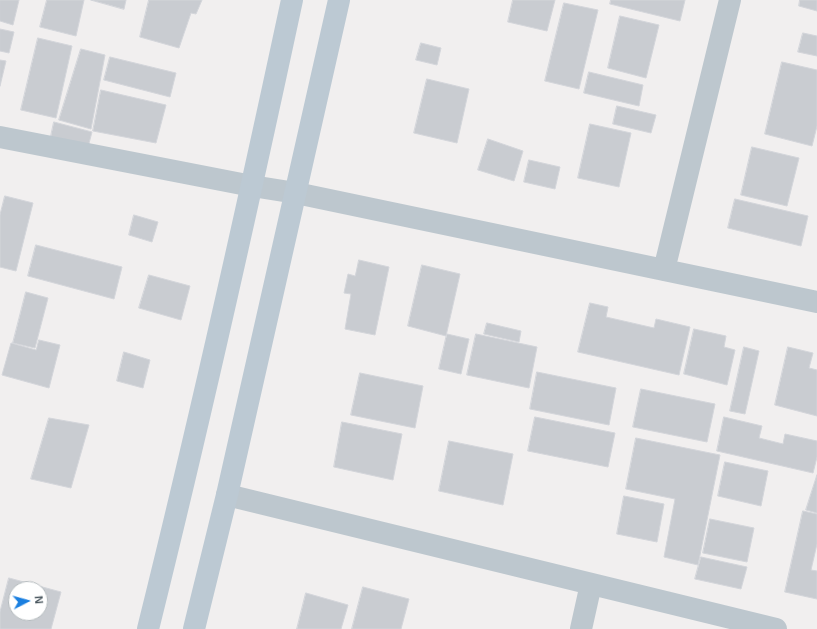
<!DOCTYPE html>
<style>
body{margin:0}
#map{position:relative;width:817px;height:629px;overflow:hidden;background:#f1efef;font-family:Helvetica,sans-serif}
canvas{display:block}
.north{position:absolute;left:8px;top:581px;width:40px;height:40px;box-sizing:border-box;background:#fff;border:1px solid #b5bbbe;border-radius:50%;rotate:84deg;font-size:11px;font-weight:700;line-height:16px;text-align:center;color:#47545c}
.north::after{content:'';display:block;margin:auto;width:14px;height:18px;background:#1a7fe0;clip-path:polygon(50% 0,100% 100%,50% 72%,0 100%)}
</style>
<div id="map">
<canvas width="817" height="629"></canvas>
<div class="north">N</div>
</div>
<script>
const ctx = document.querySelector('canvas').getContext('2d');
ctx.lineJoin = 'round';
function paint(path, color) {
  ctx.fillStyle = color;
  ctx.fill(path, 'evenodd');
}
function trace(path, color, width, dash) {
  ctx.strokeStyle = color;
  ctx.lineWidth = width;
  ctx.lineCap = dash ? 'butt' : 'round';
  ctx.setLineDash(dash || []);
  ctx.stroke(path);
}
const building = new Path2D(`
 M 0,0 L 19,0 L 13,25 L 0,21 Z
 M 47,0 L 84,0 L 76,36 L 40,27 Z
 M 91,0 L 126,0 L 124,9 Z
 M 149,0 L 202,0 L 196,14 L 191,13 L 179,48 L 140,37 Z
 M 513,0 L 555,0 L 547,31 L 508,22 Z
 M 611,0 L 685,0 L 680,21 L 610,4 Z
 M 800,0 L 817,0 L 817,11 L 799,6 Z
 M 564,3 L 598,10 L 579,89 L 545,81 Z
 M 620,16 L 659,25 L 646,78 L 608,68 Z
 M 0,29 L 14,32 L 9,53 L 0,51 Z
 M 803,33 L 817,36 L 817,56 L 798,52 Z
 M 38,38 L 72,46 L 56,118 L 21,110 Z
 M 421,43 L 441,48 L 437,65 L 416,60 Z
 M 81,49 L 105,55 L 91,129 L 59,120 Z
 M 110,57 L 176,73 L 170,97 L 104,80 Z
 M 0,60 L 6,61 L 0,86 Z
 M 782,62 L 817,70 L 817,126 L 812,146 L 765,134 Z
 M 589,72 L 643,85 L 639,106 L 584,93 Z
 M 427,79 L 469,89 L 457,143 L 414,133 Z
 M 101,90 L 166,105 L 156,143 L 93,131 Z
 M 617,106 L 656,115 L 651,133 L 613,124 Z
 M 54,122 L 92,132 L 87,151 L 50,141 Z
 M 590,124 L 631,133 L 619,187 L 578,178 Z
 M 488,139 L 523,151 L 514,181 L 478,170 Z
 M 752,147 L 799,158 L 787,206 L 741,195 Z
 M 529,160 L 560,167 L 555,189 L 524,182 Z
 M 5,196 L 33,203 L 16,271 L 0,267 L 0,215 Z
 M 735,199 L 808,216 L 801,246 L 728,228 Z
 M 134,215 L 158,222 L 152,242 L 129,235 Z
 M 36,245 L 122,267 L 114,299 L 28,276 Z
 M 359,260 L 389,267 L 375,335 L 345,329 L 351,294 L 344,293 L 348,274 L 355,276 Z
 M 422,265 L 460,274 L 446,336 L 408,326 Z
 M 149,275 L 190,286 L 181,320 L 139,308 Z
 M 26,292 L 48,298 L 35,348 L 13,343 Z
 M 590,303 L 608,307 L 606,317 L 654,328 L 656,319 L 690,327 L 679,375 L 578,352 Z
 M 487,323 L 521,331 L 519,342 L 484,334 Z
 M 694,329 L 726,336 L 724,347 L 735,350 L 727,385 L 684,374 Z
 M 447,334 L 469,339 L 461,374 L 439,369 Z
 M 476,334 L 537,347 L 529,388 L 467,375 Z
 M 39,340 L 60,345 L 49,388 L 2,375 L 11,343 L 36,350 Z
 M 744,347 L 759,351 L 745,414 L 730,411 Z
 M 788,347 L 813,353 L 809,368 L 817,370 L 817,416 L 775,405 Z
 M 124,352 L 150,360 L 143,388 L 117,381 Z
 M 537,372 L 616,388 L 609,425 L 530,409 Z
 M 360,373 L 423,386 L 415,428 L 351,415 Z
 M 641,389 L 715,404 L 707,442 L 633,427 Z
 M 535,417 L 615,433 L 608,467 L 528,451 Z
 M 724,417 L 762,426 L 759,438 L 783,444 L 785,434 L 817,441 L 817,457 L 813,473 L 717,451 Z
 M 49,418 L 89,425 L 71,488 L 31,479 Z
 M 342,422 L 402,434 L 393,480 L 334,467 Z
 M 636,438 L 720,455 L 698,565 L 664,557 L 675,499 L 626,489 Z
 M 449,441 L 513,454 L 503,505 L 439,491 Z
 M 725,462 L 768,471 L 761,506 L 718,496 Z
 M 817,475 L 817,513 L 806,510 Z
 M 624,496 L 664,504 L 657,542 L 617,534 Z
 M 803,511 L 817,514 L 817,544 L 811,570 L 817,571 L 817,599 L 785,592 Z
 M 710,519 L 754,528 L 747,562 L 703,553 Z
 M 701,557 L 747,567 L 741,589 L 695,579 Z
 M 9,578 L 61,592 L 51,629 L 0,629 L 0,612 ZM 16,589 L 40,589 L 40,613 L 16,613 Z
 M 363,587 L 409,599 L 401,629 L 352,629 Z
 M 306,593 L 348,605 L 341,629 L 297,629 Z`);
paint(building, '#c9ccd1');
trace(building, '#d3d5da', 1);
trace(new Path2D(`
 M 0,137 L 252,186 L 296,193 L 817,302
 M 664,270 L 730,0
 M 227,495 L 776,629
 M 581,629 L 591,584`), '#bdc7ce', 22);
trace(new Path2D(`
 M 148,629 C 200,420 247,210 292,0
 M 194,629 L 227,495 L 339,0`), '#bcc9d3', 22);
</script>
